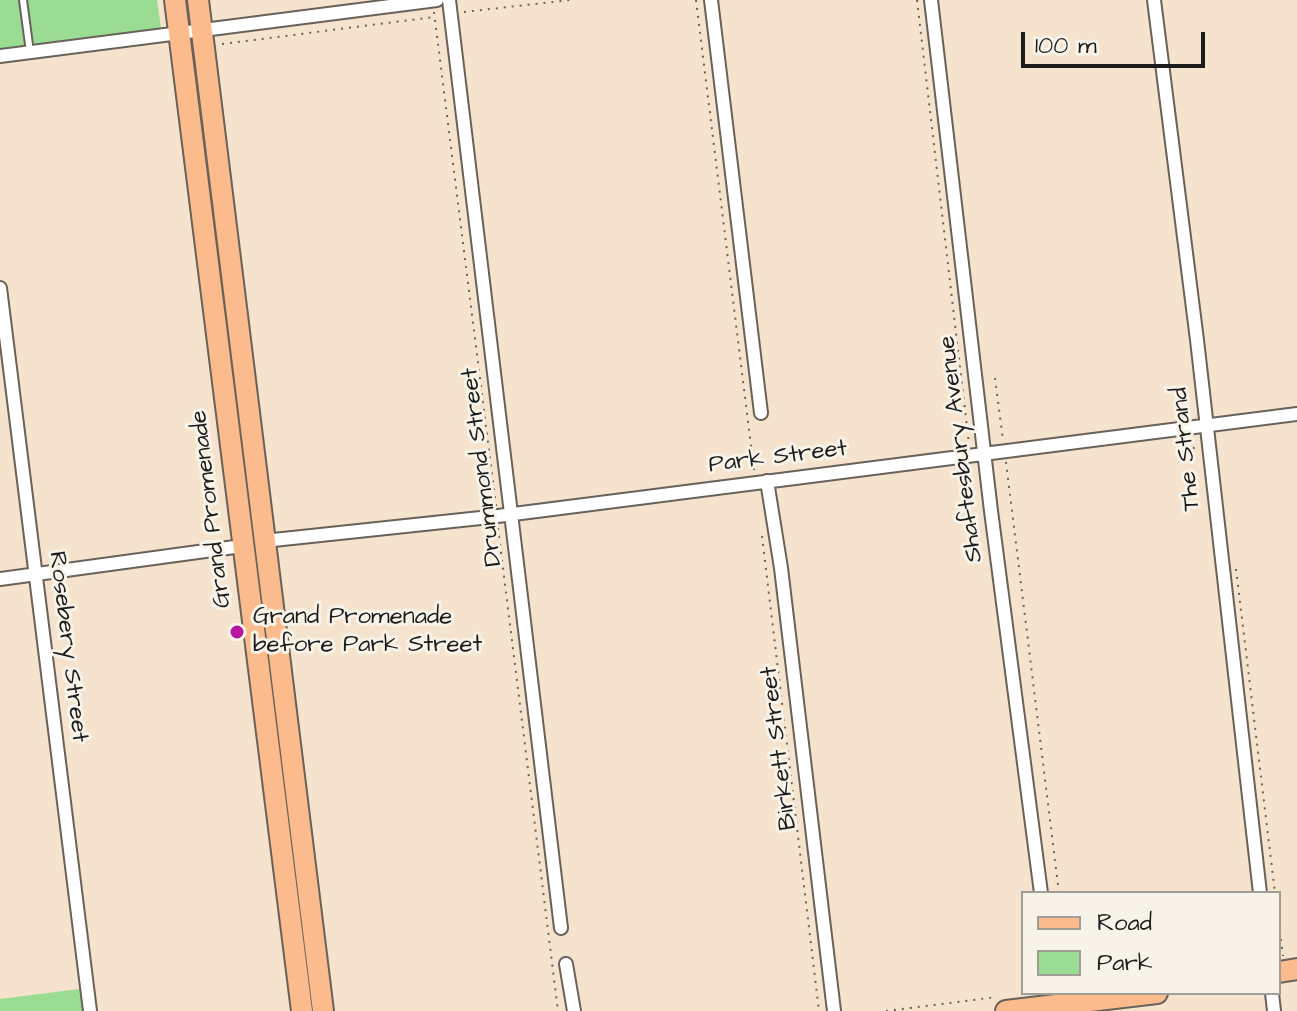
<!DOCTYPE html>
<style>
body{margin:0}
#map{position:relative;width:1297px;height:1011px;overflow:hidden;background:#f5e3cd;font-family:"Architects Daughter",sans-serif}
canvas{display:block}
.legend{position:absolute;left:1021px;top:891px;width:260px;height:104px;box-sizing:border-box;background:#f7f3e8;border:2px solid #9f9d96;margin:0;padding:10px 14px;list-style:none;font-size:24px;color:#1c1c1c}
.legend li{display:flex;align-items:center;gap:16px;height:40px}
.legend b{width:40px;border:2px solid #9f9d96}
.scale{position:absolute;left:1021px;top:32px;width:184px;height:36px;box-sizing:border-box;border:4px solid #1c1c1c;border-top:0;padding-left:10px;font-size:24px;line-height:28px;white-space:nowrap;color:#1c1c1c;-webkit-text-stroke:6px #f7f3e8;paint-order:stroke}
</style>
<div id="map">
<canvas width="1297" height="1011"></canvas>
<ul class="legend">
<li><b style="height:10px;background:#fbbb8d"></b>Road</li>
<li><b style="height:22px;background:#9adc92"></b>Park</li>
</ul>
<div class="scale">100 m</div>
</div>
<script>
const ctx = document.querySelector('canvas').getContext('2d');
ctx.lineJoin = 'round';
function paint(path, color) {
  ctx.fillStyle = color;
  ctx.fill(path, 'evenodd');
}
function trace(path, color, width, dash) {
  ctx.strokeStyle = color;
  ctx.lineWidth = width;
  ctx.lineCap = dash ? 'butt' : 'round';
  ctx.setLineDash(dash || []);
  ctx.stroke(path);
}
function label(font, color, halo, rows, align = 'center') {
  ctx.font = font + ' "Architects Daughter",sans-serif';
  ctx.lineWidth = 6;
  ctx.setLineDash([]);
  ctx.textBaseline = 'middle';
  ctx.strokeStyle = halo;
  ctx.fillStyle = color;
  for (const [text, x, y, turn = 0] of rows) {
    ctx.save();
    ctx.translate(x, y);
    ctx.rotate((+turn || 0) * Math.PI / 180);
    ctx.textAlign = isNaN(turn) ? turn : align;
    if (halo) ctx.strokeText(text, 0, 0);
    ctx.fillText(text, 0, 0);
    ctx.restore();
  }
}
paint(new Path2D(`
 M 0,0 L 157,0 L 162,35 L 0,56 Z
 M 87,988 L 90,1011 L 0,1011 L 0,999 Z`), '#9adc92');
const lane = new Path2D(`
 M 23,0 L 30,52`);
const street = new Path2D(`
 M 449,0 L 561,928
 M 711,0 L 761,413
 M 931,0 L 991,511 L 1041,893
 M 1154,0 L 1197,340 L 1260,893
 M 0,56 L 437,0
 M 0,288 L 90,1011
 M 767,481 L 781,568 L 834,1011
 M 264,541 L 490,517 L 1297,414
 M 0,579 L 242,546
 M 566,964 L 574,1011
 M 1272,993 L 1274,1011`);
const primary = new Path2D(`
 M 175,0 L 302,1011
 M 198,0 L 323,1011
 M 1279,972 L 1297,969
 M 1006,1011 L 1157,993`);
trace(lane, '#68625a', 10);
trace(street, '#68625a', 16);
trace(primary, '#68625a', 24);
trace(new Path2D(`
 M 696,0 L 754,470
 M 917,0 L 969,444
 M 434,12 L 496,506
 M 464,12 L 570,0
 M 222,44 L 434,17
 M 995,378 L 1003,440
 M 1187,442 L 1197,451
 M 1006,462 L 1059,893
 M 498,528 L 558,1011
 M 762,536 L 819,1011
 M 1236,569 L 1275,893
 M 1279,923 L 1283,956
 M 886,1011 L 996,997`), '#68625a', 2, [2, 6]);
trace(lane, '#fff', 6);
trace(street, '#fff', 12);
trace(primary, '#fbbb8d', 20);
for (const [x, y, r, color] of [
 [237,632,8,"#b5179e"]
]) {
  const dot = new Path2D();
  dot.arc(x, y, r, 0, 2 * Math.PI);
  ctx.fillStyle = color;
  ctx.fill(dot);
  trace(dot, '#f7f3e8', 3);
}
label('24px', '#1c1c1c', '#f7f3e8', [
 ["Shaftesbury Avenue",962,449,-97],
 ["The Strand",1187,449,-96],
 ["Park Street",778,458,-7],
 ["Drummond Street",483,467,-97],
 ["Grand Promenade",212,509,-97],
 ["Rosebery Street",67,647,83],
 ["Birkett Street",780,748,-97]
]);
label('24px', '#1c1c1c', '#f7f3e8', [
 ["Grand Promenade",253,618],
 ["before Park Street",253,646]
], 'left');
</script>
